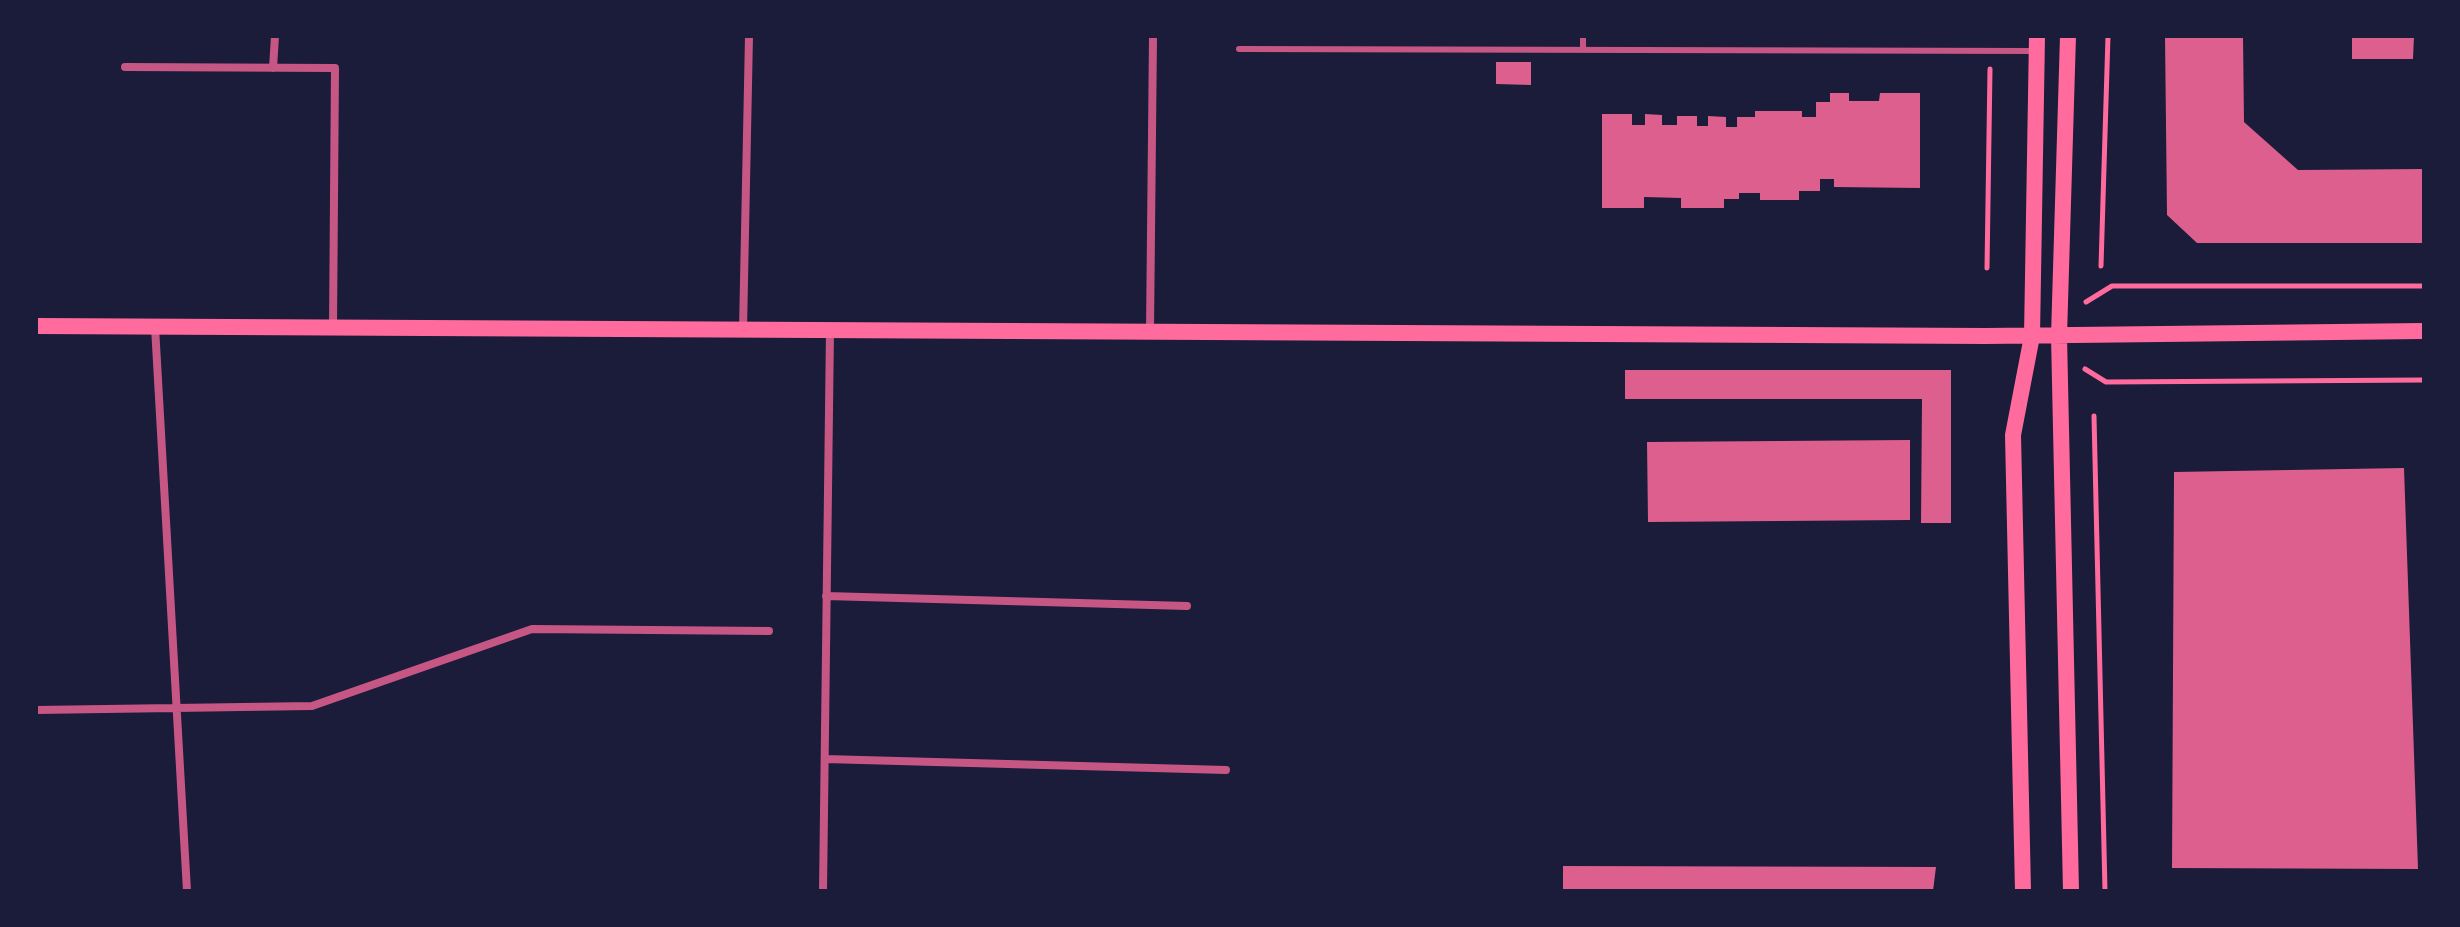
<!DOCTYPE html>
<style>
body{margin:0}
#map{position:relative;width:2460px;height:927px;overflow:hidden;background:#1b1b3a;font-family:Arial,sans-serif}
canvas{display:block}
.frame{position:absolute;inset:0;border:38px solid #1b1b3a;pointer-events:none}
</style>
<div id="map">
<canvas width="2460" height="927"></canvas>
<div class="frame"></div>
</div>
<script>
const ctx = document.querySelector('canvas').getContext('2d');
ctx.lineJoin = 'round';
function paint(path, color) {
  ctx.fillStyle = color;
  ctx.fill(path, 'evenodd');
}
function trace(path, color, width, dash) {
  ctx.strokeStyle = color;
  ctx.lineWidth = width;
  ctx.lineCap = dash ? 'butt' : 'round';
  ctx.setLineDash(dash || []);
  ctx.stroke(path);
}
paint(new Path2D(`
 M 2165,36 L 2243,36 L 2244,122 L 2298,170 L 2424,169 L 2424,243 L 2197,243 L 2167,215 Z
 M 2352,36 L 2414,36 L 2413,59 L 2352,59 Z
 M 1496,62 L 1531,62 L 1531,85 L 1496,84 Z
 M 1830,93 L 1849,93 L 1849,101 L 1879,101 L 1880,93 L 1920,93 L 1920,188 L 1834,187 L 1834,179 L 1820,179 L 1820,191 L 1799,191 L 1799,200 L 1760,200 L 1760,193 L 1739,193 L 1739,199 L 1724,199 L 1724,208 L 1681,208 L 1681,198 L 1644,197 L 1644,208 L 1602,208 L 1602,114 L 1632,114 L 1632,125 L 1645,125 L 1645,114 L 1662,115 L 1662,125 L 1677,125 L 1677,116 L 1697,116 L 1697,126 L 1708,126 L 1708,116 L 1726,117 L 1726,127 L 1737,127 L 1737,117 L 1755,117 L 1755,111 L 1802,111 L 1802,117 L 1816,117 L 1816,102 L 1830,102 Z
 M 1625,370 L 1951,370 L 1951,523 L 1921,523 L 1922,399 L 1625,399 Z
 M 1910,440 L 1910,520 L 1648,522 L 1647,442 Z
 M 2404,468 L 2418,869 L 2172,868 L 2174,472 Z
 M 1563,866 L 1936,867 L 1933,891 L 1563,891 Z`), '#dd5f8e');
trace(new Path2D(`
 M 2101,266 L 2108,36
 M 1987,268 L 1990,69
 M 2086,302 L 2112,286 L 2424,286
 M 2085,369 L 2106,382 L 2424,380
 M 2094,416 L 2105,891`), '#ff6b9d', 5);
trace(new Path2D(`
 M 1583,36 L 1583,50
 M 1239,49 L 2036,51`), '#c65784', 6);
trace(new Path2D(`
 M 125,67 L 335,68 L 333,327
 M 273,68 L 275,36
 M 155,327 L 187,891
 M 743,330 L 749,36
 M 1150,331 L 1153,36
 M 826,596 L 1187,606
 M 36,710 L 312,706 L 532,629 L 769,631
 M 825,759 L 1226,770
 M 823,891 L 830,330`), '#c65784', 8);
trace(new Path2D(`
 M 2068,36 L 2059,336 L 2071,891
 M 36,326 L 1986,336 L 2424,331
 M 2023,891 L 2013,435 L 2032,336 L 2037,36`), '#ff6b9d', 16);
</script>
